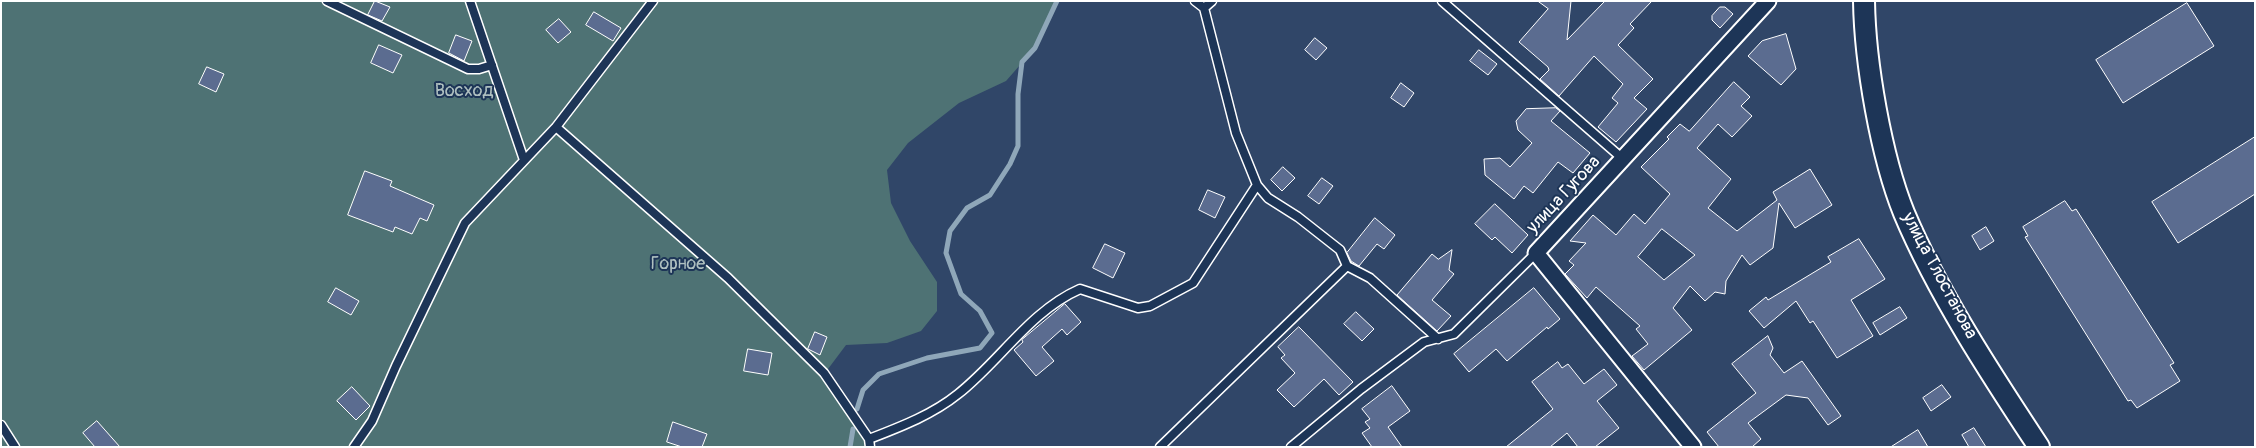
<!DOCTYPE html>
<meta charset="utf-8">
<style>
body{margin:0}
#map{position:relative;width:2256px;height:448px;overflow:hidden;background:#304668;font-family:Pangolin,sans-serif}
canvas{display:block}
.frame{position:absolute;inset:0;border:2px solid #fff;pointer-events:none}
</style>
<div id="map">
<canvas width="2256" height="448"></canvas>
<div class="frame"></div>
</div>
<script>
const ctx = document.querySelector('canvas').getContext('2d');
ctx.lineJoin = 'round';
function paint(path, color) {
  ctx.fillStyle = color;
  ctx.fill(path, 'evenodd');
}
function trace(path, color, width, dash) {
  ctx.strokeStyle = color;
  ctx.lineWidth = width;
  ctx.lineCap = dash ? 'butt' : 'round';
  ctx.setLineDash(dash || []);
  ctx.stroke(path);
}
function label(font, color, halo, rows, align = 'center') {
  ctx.font = font + ' Pangolin,sans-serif';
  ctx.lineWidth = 4;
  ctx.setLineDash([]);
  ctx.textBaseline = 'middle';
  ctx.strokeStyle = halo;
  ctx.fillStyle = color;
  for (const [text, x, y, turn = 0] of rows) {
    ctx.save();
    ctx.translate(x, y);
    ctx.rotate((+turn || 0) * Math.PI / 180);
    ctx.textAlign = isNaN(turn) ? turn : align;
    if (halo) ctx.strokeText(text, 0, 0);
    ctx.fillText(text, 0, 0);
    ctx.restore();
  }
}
paint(new Path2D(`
 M 1,1 L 1057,1 L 1035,48 L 1006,81 L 959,103 L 908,143 L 887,170 L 891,203 L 910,241 L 937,282 L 937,311 L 921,331 L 887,343 L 846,345 L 825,373 L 870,447 L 1,447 Z`), '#4e7274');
trace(new Path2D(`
 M 857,409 L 863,390 L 879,374 L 927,358 L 980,348 L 992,333 L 980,311 L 961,294 L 946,253 L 950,231 L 967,208 L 990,195 L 1010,164 L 1018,146 L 1018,94 L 1022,62 L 1035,48 L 1057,1
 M 850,447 L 853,429`), '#8fa7b9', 5);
const building = new Path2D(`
 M 375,1 L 390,7 L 382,21 L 368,15 Z
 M 1538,1 L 1571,1 L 1567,40 L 1605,1 L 1652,1 L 1630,24 L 1634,28 L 1618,45 L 1653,79 L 1634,98 L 1647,109 L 1616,142 L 1598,127 L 1618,103 L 1612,98 L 1623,84 L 1594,56 L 1559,96 L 1540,79 L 1549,70 L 1548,67 L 1519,42 L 1548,9 Z
 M 2187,3 L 2214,46 L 2123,103 L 2096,60 Z
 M 1720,7 L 1725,7 L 1733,14 L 1720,28 L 1712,20 L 1712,16 Z
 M 594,12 L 621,28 L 613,41 L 586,25 Z
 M 559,19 L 571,32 L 558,43 L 546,30 Z
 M 1786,34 L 1796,69 L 1781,85 L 1748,56 L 1762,41 Z
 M 456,35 L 472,41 L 464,61 L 449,53 Z
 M 1315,38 L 1327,48 L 1316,60 L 1305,50 Z
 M 379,45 L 402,55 L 393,73 L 371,63 Z
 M 1479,50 L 1497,64 L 1488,75 L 1470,61 Z
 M 207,67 L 224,74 L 216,92 L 199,84 Z
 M 1734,82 L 1750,97 L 1741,106 L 1752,116 L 1732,137 L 1718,124 L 1697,148 L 1731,179 L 1708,208 L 1737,231 L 1777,200 L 1773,192 L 1810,169 L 1832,205 L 1795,228 L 1779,203 L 1773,248 L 1750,265 L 1742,255 L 1726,281 L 1725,294 L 1715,292 L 1705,301 L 1690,286 L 1673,308 L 1692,330 L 1644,370 L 1632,356 L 1648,344 L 1636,329 L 1640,326 L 1596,287 L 1587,298 L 1565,274 L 1574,265 L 1569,261 L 1586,243 L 1570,241 L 1593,215 L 1616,235 L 1634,214 L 1645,224 L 1670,194 L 1641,167 L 1669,139 L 1667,137 L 1680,124 L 1689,131 ZM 1662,229 L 1695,255 L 1664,280 L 1638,257 Z
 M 1401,83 L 1414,93 L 1404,107 L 1391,98 Z
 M 1556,108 L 1560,111 L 1551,121 L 1590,153 L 1573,173 L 1558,162 L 1533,193 L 1524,186 L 1514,199 L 1485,175 L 1484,159 L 1500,158 L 1510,167 L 1532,143 L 1518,130 L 1516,121 L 1526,109 Z
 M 2255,137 L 2255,194 L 2178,243 L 2152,202 Z
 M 1283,167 L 1295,178 L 1282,191 L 1271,180 Z
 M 365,171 L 392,181 L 390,186 L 434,205 L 427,221 L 420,218 L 412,234 L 395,227 L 393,232 L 348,215 Z
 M 1322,178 L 1333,186 L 1319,204 L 1308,196 Z
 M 1208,190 L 1225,197 L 1215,218 L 1199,210 Z
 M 2065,201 L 2072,211 L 2076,209 L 2174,363 L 2170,365 L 2180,381 L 2137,408 L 2131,400 L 2128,401 L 2025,237 L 2028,236 L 2023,227 Z
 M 1495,204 L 1528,235 L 1512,253 L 1495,237 L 1492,240 L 1475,224 Z
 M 1375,218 L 1395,235 L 1384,249 L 1377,244 L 1359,266 L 1351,261 L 1347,253 Z
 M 1986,227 L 1994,241 L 1980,250 L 1972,236 Z
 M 1859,239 L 1885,279 L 1851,300 L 1873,336 L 1837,358 L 1813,321 L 1810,323 L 1796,301 L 1764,328 L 1749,311 L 1766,297 L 1768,300 L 1831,262 L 1828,257 Z
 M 1105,244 L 1125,253 L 1113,278 L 1093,268 Z
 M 1452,250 L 1449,270 L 1454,274 L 1432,300 L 1451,316 L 1437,331 L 1397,295 L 1432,254 L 1438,259 Z
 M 336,288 L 359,301 L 351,315 L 328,302 Z
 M 1534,288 L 1560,319 L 1548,329 L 1547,327 L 1507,361 L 1496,349 L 1469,372 L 1454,354 Z
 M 1065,304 L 1081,322 L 1067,335 L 1062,329 L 1042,347 L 1054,361 L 1036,376 L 1014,350 L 1023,342 L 1022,340 Z
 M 1900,307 L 1907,318 L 1880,335 L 1873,323 Z
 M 1356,312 L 1374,329 L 1362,341 L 1344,324 Z
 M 1299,327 L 1353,382 L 1339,395 L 1324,379 L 1294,407 L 1277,390 L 1295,373 L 1281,358 L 1285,355 L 1278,347 Z
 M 815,332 L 827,337 L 820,355 L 808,349 Z
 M 1768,336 L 1773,348 L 1770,355 L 1784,373 L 1802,361 L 1841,416 L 1828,425 L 1808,398 L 1786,395 L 1748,423 L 1761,439 L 1752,447 L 1719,447 L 1707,432 L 1756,393 L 1732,364 Z
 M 748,349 L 772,353 L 768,375 L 744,371 Z
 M 1558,362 L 1562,368 L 1568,364 L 1584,384 L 1604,369 L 1617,385 L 1597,401 L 1619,428 L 1595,447 L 1578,447 L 1567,433 L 1550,447 L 1506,447 L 1553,409 L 1532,382 Z
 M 1942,385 L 1951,397 L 1931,411 L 1923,398 Z
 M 1392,386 L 1410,411 L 1388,427 L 1402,447 L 1372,447 L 1362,433 L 1370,428 L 1365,422 L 1370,419 L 1362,409 Z
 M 352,387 L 370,406 L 356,420 L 337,401 Z
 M 97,421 L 120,447 L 95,447 L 83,433 Z
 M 673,422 L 707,434 L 702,447 L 682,447 L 667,442 Z
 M 1974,428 L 1986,447 L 1969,447 L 1962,435 Z
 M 1918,430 L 1928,447 L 1891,447 Z`);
paint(building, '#5b6c90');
trace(building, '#fff', 1);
const lane = new Path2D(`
 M 327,1 L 468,69 L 479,69 L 492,65
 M 470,1 L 524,160
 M 1195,1 L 1204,8 L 1236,133 L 1257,185 L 1268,198 L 1298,217 L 1340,250 L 1347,266 L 1370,278 L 1438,339
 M 1442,1 L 1623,159
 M 1204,8 L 1212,1
 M 556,127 L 728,278 L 824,373 L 869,439 L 870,447
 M 1,425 L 15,447
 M 869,439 C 900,427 932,415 958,394 C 1000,361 1030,311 1080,289 L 1138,308 L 1150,306 L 1193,283 L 1257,185
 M 354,447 L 372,421 L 396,366 L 465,223 L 556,127 L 653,1
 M 1160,447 L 1347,266
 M 1291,447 L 1361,389 L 1424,342 L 1454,334 L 1536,253`);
const street = new Path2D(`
 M 1693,447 L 1536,253 L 1768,1`);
const secondary = new Path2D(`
 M 1864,1 C 1865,63 1881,156 1904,213 C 1937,292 1992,376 2039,447`);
trace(lane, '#fff', 11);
trace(street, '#fff', 19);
trace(secondary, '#fff', 24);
trace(lane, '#1d3557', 8);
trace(street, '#1d3557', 15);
trace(secondary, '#1d3557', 20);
label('18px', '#afc0c0', '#1d3557', [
 ["Восход",464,91],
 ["Горное",678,264]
]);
label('18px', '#fff', '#1d3557', [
 ["улица Гугова",1564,195,-47],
 ["улица Тлостанова",1939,276,62]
]);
</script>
